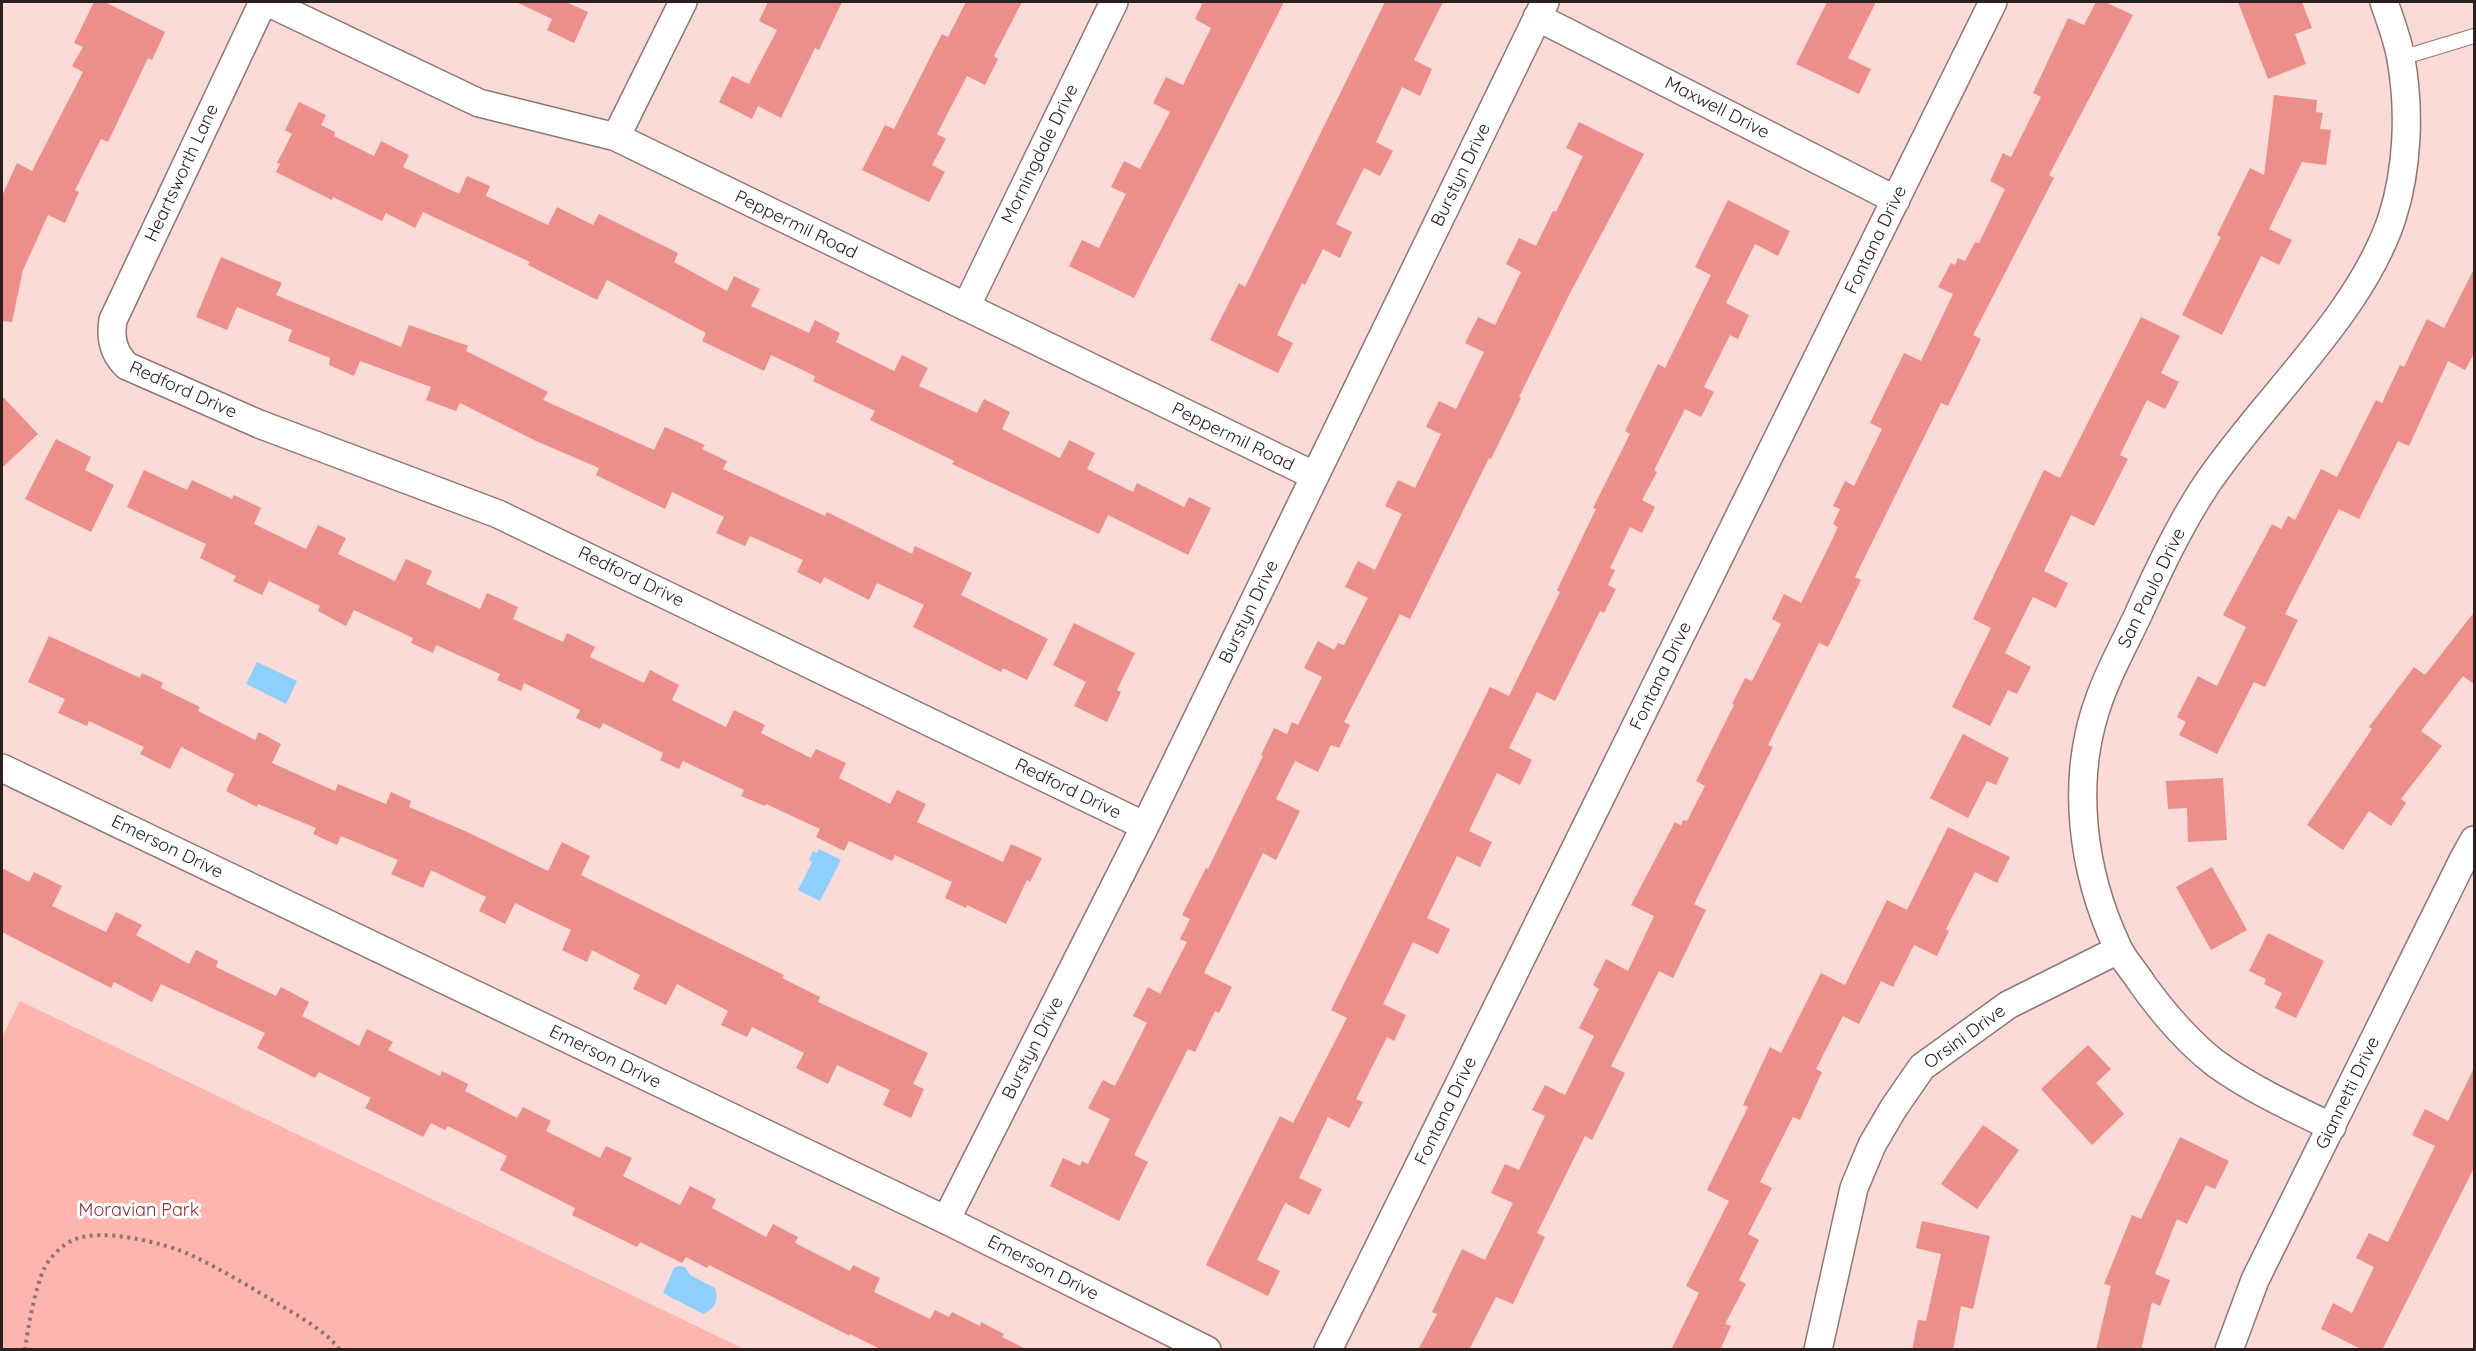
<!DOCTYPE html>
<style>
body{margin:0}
#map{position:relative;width:2476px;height:1351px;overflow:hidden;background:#fadbd8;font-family:Quicksand,sans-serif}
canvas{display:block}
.frame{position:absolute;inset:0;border:3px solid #2b201f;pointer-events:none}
</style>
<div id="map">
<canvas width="2476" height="1351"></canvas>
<div class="frame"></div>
</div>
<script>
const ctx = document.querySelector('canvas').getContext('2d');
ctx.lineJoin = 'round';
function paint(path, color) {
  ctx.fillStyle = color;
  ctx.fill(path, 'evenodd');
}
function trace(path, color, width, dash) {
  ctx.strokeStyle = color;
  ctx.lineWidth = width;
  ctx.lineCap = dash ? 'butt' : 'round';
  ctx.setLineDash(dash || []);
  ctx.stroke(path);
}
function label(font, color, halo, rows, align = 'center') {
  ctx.font = font + ' Quicksand,sans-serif';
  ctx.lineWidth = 6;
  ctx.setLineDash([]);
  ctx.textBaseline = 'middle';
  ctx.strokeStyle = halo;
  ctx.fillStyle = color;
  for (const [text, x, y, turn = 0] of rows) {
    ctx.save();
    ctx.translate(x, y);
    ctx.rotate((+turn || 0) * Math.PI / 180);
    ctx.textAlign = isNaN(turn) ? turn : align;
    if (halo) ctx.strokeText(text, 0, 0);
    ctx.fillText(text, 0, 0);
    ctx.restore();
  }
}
paint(new Path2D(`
 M 20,1001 L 744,1349 L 2,1349 L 2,1037 Z`), '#feb4af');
paint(new Path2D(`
 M 257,662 L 297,681 L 286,704 L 246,684 Z
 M 819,849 L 841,860 L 820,901 L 798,890 L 812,862 L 809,860 L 813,851 L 817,853 Z
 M 679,1266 L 685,1267 L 690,1275 L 715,1288 C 719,1300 715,1309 703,1314 L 663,1293 L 674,1268 Z`), '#8fcffd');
paint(new Path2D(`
 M 94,2 L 105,2 L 165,32 L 152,60 L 148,58 L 108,142 L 101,139 L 75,190 L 79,192 L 65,223 L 48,215 L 23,270 L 12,322 L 2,321 L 2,196 L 17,163 L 32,171 L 83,72 L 72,66 L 83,47 L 74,43 Z
 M 516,2 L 566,2 L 588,12 L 574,43 L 547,30 L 552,19 Z
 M 768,2 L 842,2 L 819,50 L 815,48 L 781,118 L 758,106 L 752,119 L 719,102 L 732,76 L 749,84 L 777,30 L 759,21 Z
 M 966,2 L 1022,2 L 994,56 L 998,59 L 985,85 L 967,76 L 937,134 L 946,139 L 932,165 L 945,172 L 929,202 L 862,170 L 885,125 L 894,129 L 942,34 L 948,37 Z
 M 1203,2 L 1284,2 L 1134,298 L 1069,266 L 1082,240 L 1099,248 L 1126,194 L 1111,187 L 1124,161 L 1140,169 L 1170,112 L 1153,103 L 1166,77 L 1183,85 L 1211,28 L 1195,19 Z
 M 1385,2 L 1443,2 L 1414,60 L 1432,69 L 1420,96 L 1402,87 L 1376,142 L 1393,151 L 1380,176 L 1364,168 L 1336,224 L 1352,232 L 1340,258 L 1323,249 L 1305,285 L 1302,283 L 1277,335 L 1293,343 L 1278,373 L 1210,340 L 1239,283 L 1245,287 Z
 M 1827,2 L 1876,2 L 1848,58 L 1871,69 L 1859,94 L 1796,64 Z
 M 2096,2 L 2105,2 L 2133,15 L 2049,175 L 2054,178 L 1973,335 L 1981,339 L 1948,406 L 1941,403 L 1855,577 L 1861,580 L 1828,647 L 1819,643 L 1768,745 L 1773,747 L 1694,904 L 1706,910 L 1673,978 L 1659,971 L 1611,1066 L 1625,1073 L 1592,1140 L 1585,1136 L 1537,1233 L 1545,1237 L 1513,1304 L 1496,1297 L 1469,1350 L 1418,1350 L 1437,1314 L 1432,1312 L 1462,1249 L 1485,1260 L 1513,1203 L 1491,1193 L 1505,1164 L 1519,1170 L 1545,1116 L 1532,1110 L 1545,1085 L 1565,1095 L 1594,1036 L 1579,1028 L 1599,989 L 1593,985 L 1606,959 L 1628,971 L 1654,916 L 1631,905 L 1675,822 L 1681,826 L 1683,820 L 1687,821 L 1705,786 L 1696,781 L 1734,705 L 1732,704 L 1745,678 L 1752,681 L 1781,624 L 1772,619 L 1784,594 L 1801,603 L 1832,540 L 1838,527 L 1833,524 L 1840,509 L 1833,506 L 1845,481 L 1854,486 L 1882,429 L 1870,423 L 1904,353 L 1921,361 L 1953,294 L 1938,287 L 1951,263 L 1955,265 L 1958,258 L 1965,261 L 1975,242 L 1979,243 L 2005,189 L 1990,181 L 2003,153 L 2011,157 L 2041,97 L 2033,93 L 2068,18 L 2084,25 Z
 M 2238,2 L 2302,2 L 2312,28 L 2295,34 L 2306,64 L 2268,79 Z
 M 2274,95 L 2317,100 L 2316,112 L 2323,113 L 2320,129 L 2331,130 L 2326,165 L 2302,162 L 2269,229 L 2292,240 L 2279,265 L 2261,256 L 2222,335 L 2182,315 L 2221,237 L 2217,235 L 2250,168 L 2264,175 Z
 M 299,102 L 326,115 L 321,125 L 335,132 L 334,136 L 374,156 L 381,141 L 409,155 L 403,167 L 459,194 L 467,176 L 490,186 L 486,196 L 548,225 L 557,207 L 593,225 L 599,214 L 678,253 L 674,262 L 727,291 L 734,276 L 760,289 L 751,306 L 809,333 L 815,320 L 840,333 L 836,342 L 894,371 L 902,355 L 928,368 L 919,386 L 977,413 L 984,399 L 1010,412 L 1002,429 L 1060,458 L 1069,440 L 1095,453 L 1087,469 L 1133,492 L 1137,483 L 1184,507 L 1189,497 L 1211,508 L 1188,555 L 1108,515 L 1099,534 L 952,464 L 954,461 L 870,420 L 875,411 L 813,381 L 815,376 L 771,355 L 764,371 L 702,341 L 706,333 L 607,280 L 597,300 L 528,265 L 530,262 L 423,212 L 415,228 L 386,213 L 382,221 L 333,197 L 332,200 L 276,172 L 280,164 L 277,163 L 292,134 L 285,130 Z
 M 1579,122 L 1644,154 L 1569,295 L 1519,397 L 1521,398 L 1491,459 L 1489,458 L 1410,619 L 1400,614 L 1344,722 L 1350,725 L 1339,748 L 1331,745 L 1318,772 L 1295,761 L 1276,799 L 1300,811 L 1276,860 L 1263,853 L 1204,973 L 1232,987 L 1219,1013 L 1215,1011 L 1195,1052 L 1188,1049 L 1134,1155 L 1148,1162 L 1119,1221 L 1050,1186 L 1063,1158 L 1080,1166 L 1082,1161 L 1088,1164 L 1110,1119 L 1088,1108 L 1103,1080 L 1115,1086 L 1147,1023 L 1133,1016 L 1148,987 L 1160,994 L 1187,942 L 1180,939 L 1190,919 L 1182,915 L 1206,868 L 1208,869 L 1263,756 L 1261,755 L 1274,728 L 1287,734 L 1292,722 L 1298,725 L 1322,677 L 1304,668 L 1318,641 L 1334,650 L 1338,643 L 1344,645 L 1368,598 L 1345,587 L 1358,561 L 1375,570 L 1402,514 L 1385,506 L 1398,480 L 1415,488 L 1441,434 L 1426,427 L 1439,401 L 1456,409 L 1484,352 L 1465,343 L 1478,317 L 1495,325 L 1521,272 L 1506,264 L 1519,238 L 1536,246 L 1553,211 L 1556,212 L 1583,156 L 1566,148 Z
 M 1728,200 L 1790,231 L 1778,256 L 1755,244 L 1726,303 L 1749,315 L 1738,339 L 1730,335 L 1704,387 L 1714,392 L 1701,417 L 1685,409 L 1654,470 L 1657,472 L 1642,500 L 1655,507 L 1642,533 L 1630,527 L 1610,568 L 1615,570 L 1608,585 L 1616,589 L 1604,613 L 1600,611 L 1555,701 L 1537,692 L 1509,748 L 1532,760 L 1520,785 L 1497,773 L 1469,831 L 1492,842 L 1480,867 L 1457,856 L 1427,918 L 1450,929 L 1438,954 L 1413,942 L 1383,1004 L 1406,1015 L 1394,1041 L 1387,1037 L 1356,1099 L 1363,1102 L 1349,1128 L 1328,1117 L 1299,1178 L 1322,1189 L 1309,1215 L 1285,1203 L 1257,1260 L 1280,1271 L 1268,1296 L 1206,1265 L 1280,1116 L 1293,1123 L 1347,1018 L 1331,1010 L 1490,687 L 1509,696 L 1560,592 L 1557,590 L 1596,509 L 1593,508 L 1630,434 L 1625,431 L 1658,364 L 1665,368 L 1711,275 L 1695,267 Z
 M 221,257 L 282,283 L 276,295 L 401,347 L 409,325 L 468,346 L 466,351 L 548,392 L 543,400 L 654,450 L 665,427 L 705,445 L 702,449 L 727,461 L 723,469 L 825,516 L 827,512 L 912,554 L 915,546 L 972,573 L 961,595 L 1048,639 L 1027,680 L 1003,668 L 1001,672 L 913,627 L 924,605 L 877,583 L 869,600 L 824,577 L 821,584 L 797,572 L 803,560 L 750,536 L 745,546 L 716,533 L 724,517 L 672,492 L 665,509 L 596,475 L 599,468 L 536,441 L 460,403 L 456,411 L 426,400 L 431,387 L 360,361 L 354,376 L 329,365 L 330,358 L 288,341 L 292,330 L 237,307 L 227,330 L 196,317 Z
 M 2475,267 L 2475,352 L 2465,370 L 2448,361 L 2409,446 L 2398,441 L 2359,519 L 2339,509 L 2285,614 L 2298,620 L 2265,687 L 2254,682 L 2217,754 L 2179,735 L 2186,722 L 2177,717 L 2198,676 L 2217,686 L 2246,627 L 2223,615 L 2272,524 L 2281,529 L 2288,516 L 2295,520 L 2321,469 L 2337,477 L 2376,400 L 2382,403 L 2400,365 L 2404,367 L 2427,319 L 2444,328 Z
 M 2141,317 L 2180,336 L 2161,373 L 2179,382 L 2165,409 L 2147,400 L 2120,455 L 2128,459 L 2094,526 L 2071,515 L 2044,571 L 2068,583 L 2056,608 L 2033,597 L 2005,653 L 2031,667 L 2017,694 L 2008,690 L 1990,726 L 1952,707 L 1991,628 L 1973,619 L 2044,470 L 2060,478 Z
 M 2,396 L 38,434 L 2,468 Z
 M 56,439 L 91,457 L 85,470 L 114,485 L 91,532 L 25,499 Z
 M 144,470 L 187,490 L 192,480 L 232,499 L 234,495 L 261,508 L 254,524 L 306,549 L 318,525 L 346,538 L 338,554 L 395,581 L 406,559 L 432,571 L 426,584 L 480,609 L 487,593 L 518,607 L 513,619 L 563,642 L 567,633 L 595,647 L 590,657 L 644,683 L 650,670 L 679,685 L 672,700 L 726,727 L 734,710 L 765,725 L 761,733 L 811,758 L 816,749 L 846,763 L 839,778 L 890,804 L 897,790 L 926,804 L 917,822 L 1003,862 L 1011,844 L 1042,858 L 1030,882 L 1027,880 L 1006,924 L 967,905 L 966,908 L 945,898 L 952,882 L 895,855 L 892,861 L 849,841 L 844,851 L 816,837 L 820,829 L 766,804 L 765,806 L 741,796 L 744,790 L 683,761 L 679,769 L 660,760 L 663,753 L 603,723 L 600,729 L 576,718 L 580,710 L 524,683 L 521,691 L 497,680 L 500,674 L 436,645 L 433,653 L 411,643 L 413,638 L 354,610 L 346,626 L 318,611 L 320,606 L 269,581 L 262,595 L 233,581 L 236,576 L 200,558 L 206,544 L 127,507 Z
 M 2475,611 L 2475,685 L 2463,676 L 2421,731 L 2442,746 L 2401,799 L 2406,803 L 2391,826 L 2369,811 L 2343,850 L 2307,825 L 2372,729 L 2369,727 L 2414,667 L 2425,675 Z
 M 1074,623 L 1135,653 L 1117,690 L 1121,692 L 1107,722 L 1074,706 L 1086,682 L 1053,665 Z
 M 49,636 L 140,678 L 142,673 L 163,683 L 161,688 L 200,707 L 198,711 L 255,740 L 259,732 L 281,744 L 272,763 L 335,791 L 338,784 L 386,804 L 391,792 L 411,801 L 409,807 L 465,831 L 548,871 L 562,842 L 590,856 L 581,875 L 784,975 L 782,978 L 820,997 L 818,1002 L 928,1053 L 913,1084 L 924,1089 L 911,1118 L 883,1105 L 890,1090 L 837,1065 L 828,1084 L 796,1068 L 804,1053 L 752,1027 L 747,1037 L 721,1025 L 728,1011 L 677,984 L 666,1005 L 633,989 L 640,975 L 592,950 L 587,962 L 562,950 L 571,930 L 515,903 L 505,924 L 479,911 L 486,897 L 431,870 L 423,888 L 391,874 L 398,860 L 341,836 L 337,845 L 313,834 L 316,828 L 258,804 L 257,807 L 226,791 L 234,774 L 181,747 L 170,769 L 140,754 L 144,747 L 89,721 L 87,726 L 58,713 L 65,699 L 28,682 Z
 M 1963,734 L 2009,758 L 1996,785 L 1987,781 L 1968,818 L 1930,798 Z
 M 2223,778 L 2227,840 L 2188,842 L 2187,808 L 2168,809 L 2166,781 Z
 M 1948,827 L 2010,857 L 1997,883 L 1975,872 L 1946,929 L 1949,931 L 1937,956 L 1914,945 L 1893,987 L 1881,981 L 1859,1024 L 1843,1016 L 1816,1069 L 1822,1072 L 1800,1120 L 1793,1117 L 1760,1182 L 1772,1188 L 1748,1234 L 1759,1240 L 1739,1280 L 1746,1284 L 1725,1324 L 1731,1326 L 1720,1350 L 1671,1350 L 1699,1293 L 1686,1286 L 1729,1201 L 1707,1190 L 1748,1107 L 1743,1105 L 1770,1047 L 1781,1053 L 1821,973 L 1845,985 L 1887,900 L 1907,910 Z
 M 2212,867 L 2247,930 L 2211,950 L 2176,887 Z
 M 2,868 L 29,882 L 34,872 L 62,886 L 52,906 L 106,932 L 116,912 L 142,925 L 136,935 L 189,964 L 196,950 L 218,961 L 216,967 L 276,996 L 281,987 L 309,1002 L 302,1016 L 359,1046 L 367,1029 L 393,1042 L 388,1050 L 440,1076 L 442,1071 L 468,1084 L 465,1091 L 517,1118 L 523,1107 L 551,1121 L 546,1131 L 600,1158 L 606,1146 L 632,1158 L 623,1176 L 680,1205 L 690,1186 L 716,1199 L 712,1208 L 766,1237 L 773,1224 L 798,1237 L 795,1243 L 850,1271 L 853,1265 L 880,1278 L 874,1292 L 930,1319 L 935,1310 L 949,1317 L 952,1312 L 980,1326 L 981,1322 L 1004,1334 L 1002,1337 L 1028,1350 L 882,1350 L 850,1334 L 850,1336 L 709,1265 L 707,1268 L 686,1257 L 682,1263 L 640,1242 L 637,1247 L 572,1215 L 575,1208 L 500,1170 L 507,1156 L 448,1126 L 445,1130 L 431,1123 L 423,1137 L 365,1108 L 371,1098 L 319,1072 L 315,1078 L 257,1048 L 265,1033 L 161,984 L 152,1002 L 114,982 L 111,988 L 2,932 Z
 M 2268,933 L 2324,961 L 2296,1018 L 2275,1008 L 2282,993 L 2264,984 L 2266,979 L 2249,971 Z
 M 2088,1045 L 2111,1069 L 2096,1083 L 2124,1114 L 2092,1145 L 2041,1089 Z
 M 2475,1066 L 2475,1166 L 2382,1350 L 2363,1350 L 2321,1329 L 2333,1303 L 2352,1313 L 2374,1267 L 2356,1258 L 2369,1233 L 2388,1242 L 2435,1146 L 2412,1135 L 2425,1109 L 2448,1121 Z
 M 1983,1125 L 2019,1150 L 1977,1209 L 1941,1184 Z
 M 2180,1137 L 2229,1161 L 2215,1189 L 2206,1185 L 2187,1224 L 2177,1219 L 2155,1274 L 2170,1280 L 2160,1306 L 2152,1302 L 2141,1350 L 2096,1350 L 2111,1286 L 2104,1284 L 2132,1215 L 2141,1219 Z
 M 1922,1221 L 1990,1236 L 1973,1309 L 1961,1306 L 1953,1350 L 1912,1350 L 1918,1320 L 1926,1321 L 1941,1254 L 1916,1248 Z`), '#ec8e89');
const lane = new Path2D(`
 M 2401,58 L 2474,36`);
const street = new Path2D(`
 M 263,2 L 113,320 C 110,338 113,353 127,366 L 259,424 L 498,514 L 1145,826
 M 267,2 L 479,103 L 616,137 L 1315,476
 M 1537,17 L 1896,200
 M 616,137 L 683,2
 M 966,307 L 1114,2
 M 2,768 L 946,1220 L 1207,1350
 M 2332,1127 C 2292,1108 2251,1089 2215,1063 C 2187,1041 2164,1014 2143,985 C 2135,972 2123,960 2117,946 C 2082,871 2070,780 2099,700 C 2109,671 2125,643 2138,615 C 2158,571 2179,526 2206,485 C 2263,400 2360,315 2392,218 C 2408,168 2410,110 2401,59 C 2398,40 2390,20 2384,2
 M 946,1220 L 1145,826 L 1545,2
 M 1328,1350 L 1993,2
 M 1818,1350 L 1854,1188 L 1872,1145 L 1893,1109 L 1922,1067 L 2008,1005 L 2118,950
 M 2229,1350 L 2255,1280 L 2464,858 L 2474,840`);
trace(lane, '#917674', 16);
trace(street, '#917674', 30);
trace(new Path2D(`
 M 25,1350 C 27,1331 36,1285 44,1269 C 49,1258 62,1245 73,1240 C 101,1227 166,1243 193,1256 C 222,1270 250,1287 277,1303 C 298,1316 325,1330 340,1350`), '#8a7674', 4, [3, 4.5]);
trace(lane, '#fff', 14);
trace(street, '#fff', 27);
label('18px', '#2b201f', '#fff', [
 ["Maxwell Drive",1717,108,27],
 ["Morningdale Drive",1040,154,-64],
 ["Heartsworth Lane",182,173,-65],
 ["Burstyn Drive",1461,175,-64],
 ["Peppermil Road",796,225,26],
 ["Fontana Drive",1876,240,-64],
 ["Redford Drive",183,390,24],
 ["Peppermil Road",1233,437,26],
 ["Redford Drive",631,577,26],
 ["San Paulo Drive",2152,588,-64],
 ["Burstyn Drive",1249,612,-64],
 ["Fontana Drive",1661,676,-64],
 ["Redford Drive",1068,789,26],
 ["Emerson Drive",167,847,26],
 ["Orsini Drive",1965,1037,-36],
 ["Burstyn Drive",1033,1048,-63],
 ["Emerson Drive",605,1057,26],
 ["Giannetti Drive",2348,1093,-64],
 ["Fontana Drive",1446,1111,-64],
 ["Emerson Drive",1043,1268,27]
]);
label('18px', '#97292c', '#fff', [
 ["Moravian Park",139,1211]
]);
</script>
